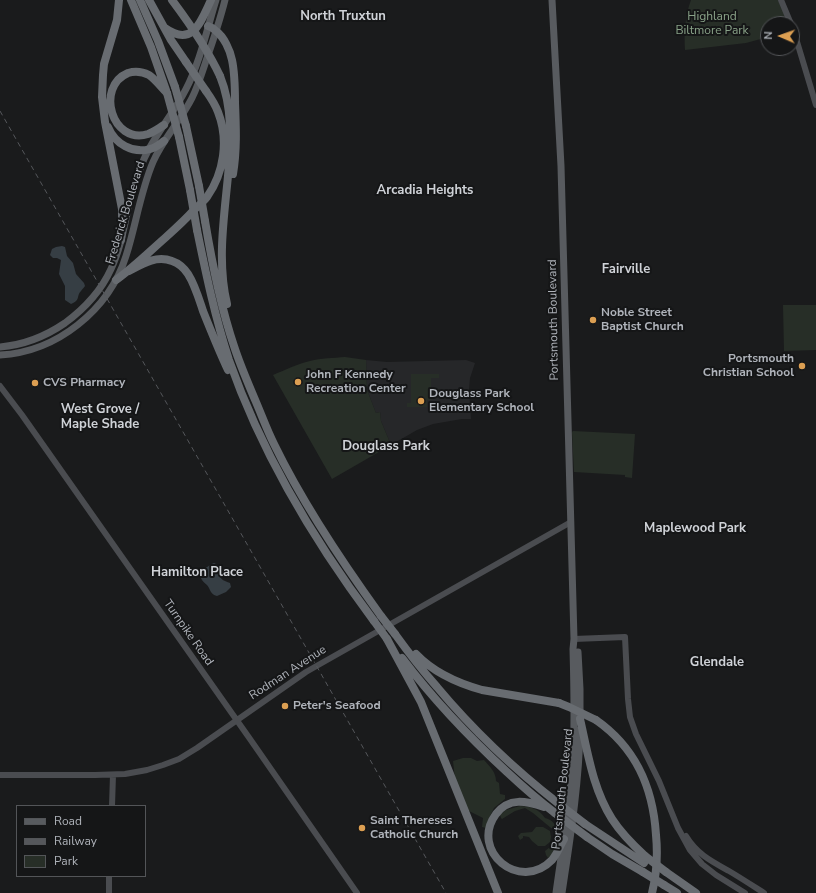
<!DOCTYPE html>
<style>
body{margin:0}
#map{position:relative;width:816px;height:893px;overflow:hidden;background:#1a1b1c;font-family:"Nunito Sans",sans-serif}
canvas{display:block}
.legend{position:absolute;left:16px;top:805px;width:130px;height:72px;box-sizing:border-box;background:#151617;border:1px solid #535558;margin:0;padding:5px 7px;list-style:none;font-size:12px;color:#afb3ba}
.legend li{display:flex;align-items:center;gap:8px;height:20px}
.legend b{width:20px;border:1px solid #535558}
.north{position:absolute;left:760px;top:16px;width:40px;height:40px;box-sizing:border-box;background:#151617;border:1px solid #535558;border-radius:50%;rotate:272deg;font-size:11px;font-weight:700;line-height:16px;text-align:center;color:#afb3ba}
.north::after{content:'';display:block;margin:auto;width:14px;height:18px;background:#dc9f52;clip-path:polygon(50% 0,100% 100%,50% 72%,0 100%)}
</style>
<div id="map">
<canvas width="816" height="893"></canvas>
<ul class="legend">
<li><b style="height:5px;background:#585b5f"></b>Road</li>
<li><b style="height:5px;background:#55575b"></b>Railway</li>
<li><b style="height:11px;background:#272e27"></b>Park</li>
</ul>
<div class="north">N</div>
</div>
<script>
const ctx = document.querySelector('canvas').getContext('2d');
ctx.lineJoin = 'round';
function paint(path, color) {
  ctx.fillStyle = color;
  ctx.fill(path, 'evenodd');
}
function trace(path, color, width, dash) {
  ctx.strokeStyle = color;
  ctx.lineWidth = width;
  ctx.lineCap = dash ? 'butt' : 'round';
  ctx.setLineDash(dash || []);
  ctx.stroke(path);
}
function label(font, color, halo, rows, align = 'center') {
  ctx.font = font + ' "Nunito Sans",sans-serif';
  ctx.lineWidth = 4;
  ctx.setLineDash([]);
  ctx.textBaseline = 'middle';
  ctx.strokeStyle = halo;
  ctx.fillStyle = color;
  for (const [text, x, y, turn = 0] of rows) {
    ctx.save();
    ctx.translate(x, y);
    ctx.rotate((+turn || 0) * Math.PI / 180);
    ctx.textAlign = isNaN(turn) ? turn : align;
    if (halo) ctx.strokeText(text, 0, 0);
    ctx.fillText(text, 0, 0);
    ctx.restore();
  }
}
paint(new Path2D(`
 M 366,360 L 387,362 L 466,360 L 475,363 L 470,378 L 469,390 L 471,419 L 462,419 L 433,424 L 417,430 L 391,445 L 381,421 L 380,412 L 376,413 L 367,390 Z`), '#262729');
paint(new Path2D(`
 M 691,0 L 778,0 L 789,24 L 768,24 L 768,37 L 746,43 L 685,50 C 684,33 685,16 691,0 Z
 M 783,305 L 816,305 L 816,350 L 784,351 Z
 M 345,357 L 366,360 L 367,390 L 376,413 L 380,412 L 381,421 L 391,445 L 332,479 L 273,375 C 285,370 297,364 310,361 C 321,358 334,358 345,357 Z
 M 411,374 L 439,374 L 439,378 L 431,378 L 431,400 L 427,400 L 427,407 L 407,407 L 407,403 L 411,403 Z
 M 573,431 L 635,434 L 632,478 L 625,477 L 625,475 L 574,472 L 572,432 Z
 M 463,758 L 471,758 L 477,761 L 484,760 C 490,767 496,772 496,781 L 499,783 L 500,794 L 505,795 L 505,799 L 494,808 L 489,818 L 486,828 L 482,827 L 483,818 L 467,810 L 455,779 L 453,761 Z
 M 520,806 C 530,806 539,809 545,818 C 550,819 554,822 556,827 L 554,829 L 551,828 L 533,813 L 525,808 L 515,811 L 502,819 L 501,818 L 500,815 L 506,810 Z
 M 536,827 L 543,827 L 550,831 L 551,837 L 550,842 L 545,846 L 538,846 L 532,841 L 529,837 L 523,836 L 523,838 L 520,840 L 518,836 L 521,833 L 532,832 Z
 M 555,843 L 552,855 L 548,858 L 546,855 L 545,851 Z`), '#272e27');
paint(new Path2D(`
 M 62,246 L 65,247 L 67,256 L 73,263 L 76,274 L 84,283 L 85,286 C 84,288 82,289 81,291 C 76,296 81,300 71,304 L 65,300 L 65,286 L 59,274 L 61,260 L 57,258 L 53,258 L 50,255 L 52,249 L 56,247 Z
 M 214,563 L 216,564 C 223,573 214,578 230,583 L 231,587 L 226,592 L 217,596 C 210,594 211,590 207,585 C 205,583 203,582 202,580 C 197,572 208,566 214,563 Z`), '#363e44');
trace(new Path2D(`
 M 781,0 L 791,24
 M 792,25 L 816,105
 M 0,386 L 22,415 L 250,739 L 357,893
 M 574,639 L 625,637 L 628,699 L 630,717 L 636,734 L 659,781 L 678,828 L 690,850 L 702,864 L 716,875 L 745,893
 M 0,775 L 95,775 L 125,774 L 147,770 L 163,765 L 179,759 L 197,748 L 306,672 L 320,664 L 571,522
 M 112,806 L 113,775
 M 686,836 C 697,854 711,861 729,871 C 741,878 753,886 764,893
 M 109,893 L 109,876`), '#4a4c50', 6);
trace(new Path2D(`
 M 552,0 L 561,166 L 574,639 L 573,649 C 574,685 575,722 573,759 C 570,804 562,849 556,893
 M 0,347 C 23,345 46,336 65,323 C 84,309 101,291 111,269 C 122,246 125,220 131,196 C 135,183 139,171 144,159 C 155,134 174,113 186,89 C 200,62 207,29 216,0
 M 0,355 C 57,352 109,310 126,256 C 136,225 140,193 153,162 C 163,139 181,120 192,98 C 198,86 202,73 206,61 C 213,41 220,20 225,0
 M 578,652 L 580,689 L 580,716
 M 562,893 C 570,839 579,785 580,730`), '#585b5f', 7);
trace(new Path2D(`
 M 119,0 L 117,20 L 104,64 L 103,75 L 102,97 L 105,122 L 122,209 L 122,230 L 121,240
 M 131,0 L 151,47 L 166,90
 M 140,0 L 158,41 L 175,87
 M 149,0 L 171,40 L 186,62
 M 208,26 C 211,27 214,29 216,31 C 224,37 230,50 232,60 C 235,74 235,89 235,103 C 236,127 237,150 233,174
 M 165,28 C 193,48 201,21 211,0
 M 220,76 C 233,108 231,142 228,176 C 224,218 217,262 227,304
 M 164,125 C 159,128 154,132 148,134 C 112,145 95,87 128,73 C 135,71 143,72 149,75 C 156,80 161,87 167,93
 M 186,126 L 199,186
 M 108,127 C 115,144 133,154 150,149 C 156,148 160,144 164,141
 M 179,137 L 190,190
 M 205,221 C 212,263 220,305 234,346 C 240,365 248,383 256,402 C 262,416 267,430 274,444 C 303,504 342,562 381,616
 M 197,230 C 206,274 215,317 229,360 C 262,454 314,541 374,621
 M 129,271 C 142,264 156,255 172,261 C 178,263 184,268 188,274 C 195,285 199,299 203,311 C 211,331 219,351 228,370
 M 116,280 C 134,267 149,252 165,238 C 175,229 185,220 194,210 C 198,206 203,202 207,197 C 224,173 229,140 218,112 C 215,104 211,98 206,91
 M 395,634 C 408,652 422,670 437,687 C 473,730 514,769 559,804
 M 387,639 L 421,702 L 498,893
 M 416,654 C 434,673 457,683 482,690 L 559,703
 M 402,658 C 433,699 469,737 507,772 C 522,786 538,800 555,813
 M 580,719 C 588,754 593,789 612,819 C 621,833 633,845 645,856
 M 596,720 C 636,748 653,787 656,835 C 658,856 657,873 652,893
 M 544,807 C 526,801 509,797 496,814 C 469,851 520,893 552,860 C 557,854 560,846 564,839
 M 585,824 L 644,863
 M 587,837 L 612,854 L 643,872
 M 666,872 L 696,893
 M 664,885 L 677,893`), '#686c71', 8);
trace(new Path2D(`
 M 0,111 L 446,893`), '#55575b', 1, [5, 4]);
trace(new Path2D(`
 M 172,0 C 190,24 207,48 220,76
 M 186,62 L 206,91
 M 175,87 L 186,126
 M 167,93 L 179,137
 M 199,186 L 205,221
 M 190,190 L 197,230
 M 381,616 L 395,634
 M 374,621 L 387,639
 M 559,703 L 569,707 L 596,720
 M 559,804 L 585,824
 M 555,813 L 587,837
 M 645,856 L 666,872
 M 643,872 L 664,885`), '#686c71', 8);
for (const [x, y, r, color] of [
 [593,320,4,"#dc9f52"],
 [802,366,4,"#dc9f52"],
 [298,382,4,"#dc9f52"],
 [35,383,4,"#dc9f52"],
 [421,401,4,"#dc9f52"],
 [285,706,4,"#dc9f52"],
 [362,828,4,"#dc9f52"]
]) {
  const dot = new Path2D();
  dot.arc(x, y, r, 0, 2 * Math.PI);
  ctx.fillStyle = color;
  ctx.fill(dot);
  trace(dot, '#151617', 1.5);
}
label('12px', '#89a288', '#151617', [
 ["Highland",712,17],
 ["Biltmore Park",712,31]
]);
label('12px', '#afb3ba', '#151617', [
 ["Frederick Boulevard",126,213,-73],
 ["Portsmouth Boulevard",554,320,-91],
 ["Turnpike Road",188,633,55],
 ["Rodman Avenue",288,673,-33],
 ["Portsmouth Boulevard",563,789,-84]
]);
label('bold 12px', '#afb3ba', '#151617', [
 ["Noble Street",601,313],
 ["Baptist Church",601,327],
 ["Portsmouth",794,359,"right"],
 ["Christian School",794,373,"right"],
 ["John F Kennedy",306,375],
 ["Recreation Center",306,389],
 ["CVS Pharmacy",43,383],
 ["Douglass Park",429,394],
 ["Elementary School",429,408],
 ["Peter's Seafood",293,706],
 ["Saint Thereses",370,821],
 ["Catholic Church",370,835]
], 'left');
label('bold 13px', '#cfd2d7', '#151617', [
 ["North Truxtun",343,17],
 ["Arcadia Heights",425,191],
 ["Fairville",626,270],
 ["West Grove /",100,410],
 ["Maple Shade",100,425],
 ["Douglass Park",386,447],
 ["Maplewood Park",695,529],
 ["Hamilton Place",197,573],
 ["Glendale",717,663]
]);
</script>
